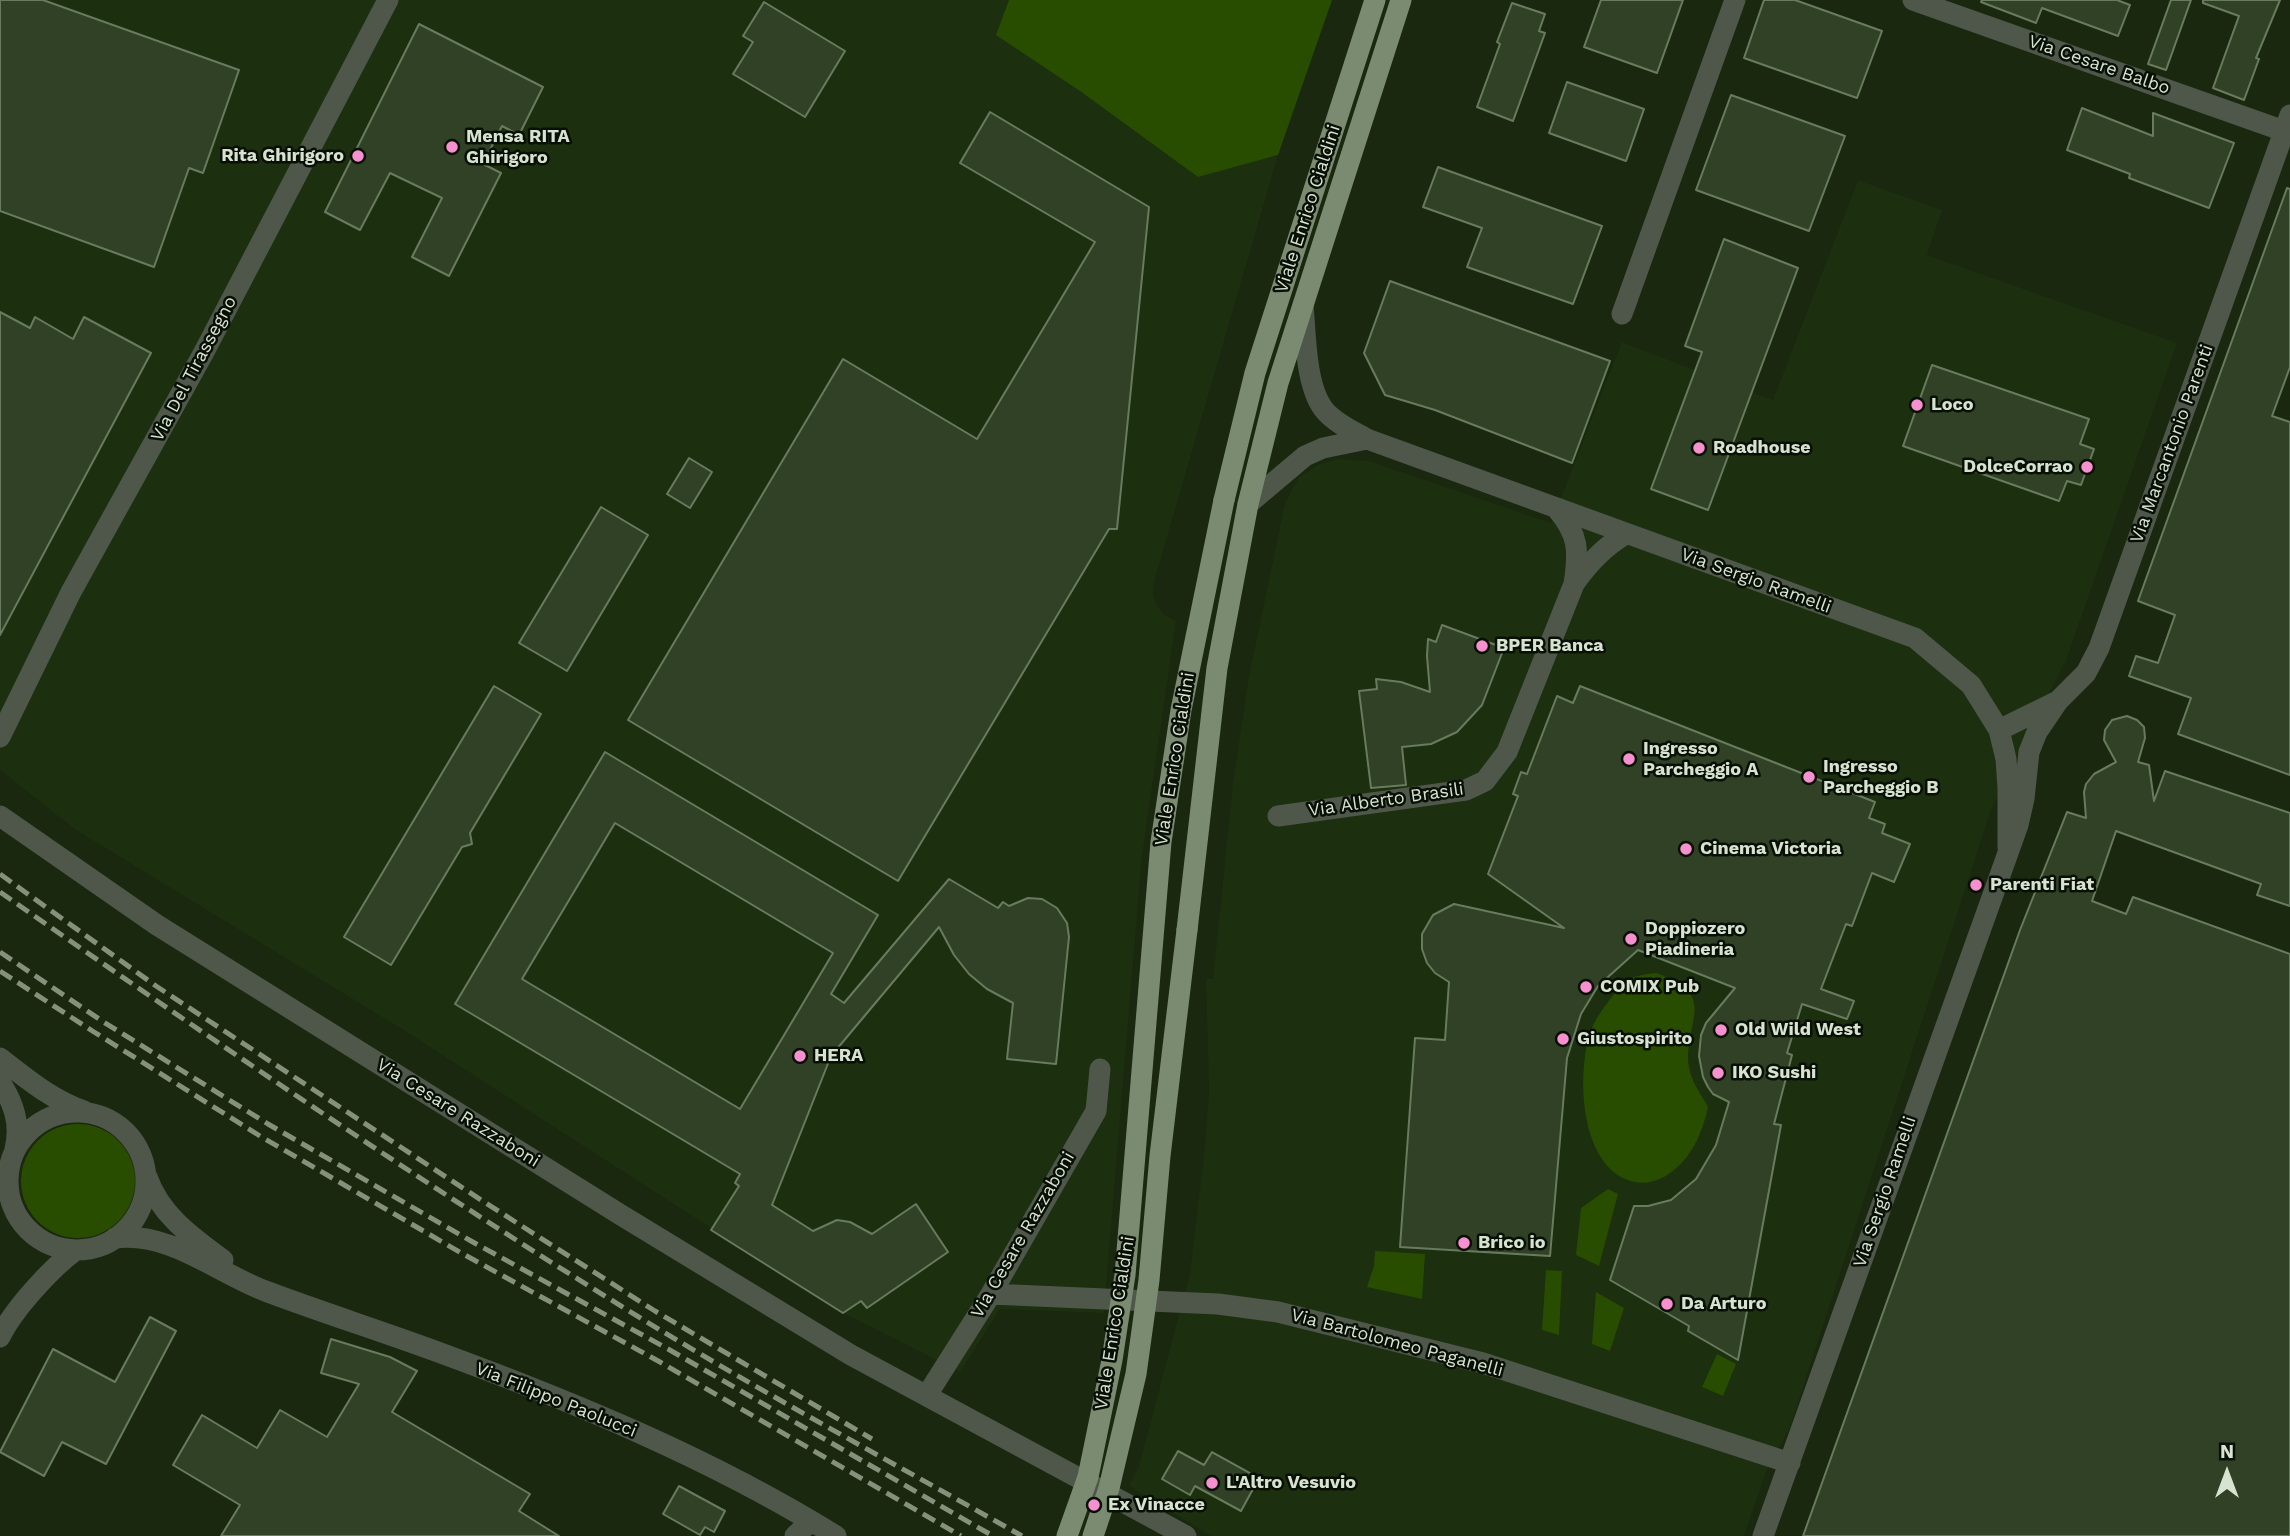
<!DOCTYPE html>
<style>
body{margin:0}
#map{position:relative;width:2290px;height:1536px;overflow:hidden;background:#19280e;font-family:"Work Sans",sans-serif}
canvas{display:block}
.north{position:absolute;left:2192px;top:1438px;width:70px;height:70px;-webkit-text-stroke:5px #080f05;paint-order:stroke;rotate:0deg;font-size:19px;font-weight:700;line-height:28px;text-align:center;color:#d7e2d1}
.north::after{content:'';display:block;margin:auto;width:24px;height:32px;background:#d7e2d1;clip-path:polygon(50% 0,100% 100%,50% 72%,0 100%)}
</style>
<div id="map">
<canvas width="2290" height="1536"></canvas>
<div class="north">N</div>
</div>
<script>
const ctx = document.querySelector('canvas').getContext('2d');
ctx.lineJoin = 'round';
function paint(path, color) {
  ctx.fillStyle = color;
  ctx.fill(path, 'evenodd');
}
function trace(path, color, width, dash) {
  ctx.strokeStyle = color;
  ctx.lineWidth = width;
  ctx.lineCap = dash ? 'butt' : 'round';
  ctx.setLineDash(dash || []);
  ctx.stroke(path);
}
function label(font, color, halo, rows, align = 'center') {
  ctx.font = font + ' "Work Sans",sans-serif';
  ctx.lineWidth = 5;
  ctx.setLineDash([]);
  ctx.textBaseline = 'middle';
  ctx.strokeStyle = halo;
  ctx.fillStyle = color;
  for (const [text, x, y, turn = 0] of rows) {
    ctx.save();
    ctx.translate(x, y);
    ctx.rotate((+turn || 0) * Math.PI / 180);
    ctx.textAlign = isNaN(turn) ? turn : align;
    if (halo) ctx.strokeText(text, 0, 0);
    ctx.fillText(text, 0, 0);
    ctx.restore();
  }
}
paint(new Path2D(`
 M 0,0 L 1332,0 L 1278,155 L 1154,582 L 1153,595 L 1157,605 L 1164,615 L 1176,621 L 1142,856 L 1104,1313 L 1000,1309 L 960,1372 L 843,1313 L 405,1031 L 76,830 L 0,770 Z
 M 1858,180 L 1942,210 L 1927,255 L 2177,343 L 2067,658 L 1991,810 L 1790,1427 L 1766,1472 L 1744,1536 L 1211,1536 L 1129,1486 L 1139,1466 L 1190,1273 L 1204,1155 L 1209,1093 L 1206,979 L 1213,979 L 1233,783 L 1249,676 L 1285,503 L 1299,477 L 1320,464 L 1338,459 L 1369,461 L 1551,523 L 1622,342 L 1773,400 Z`), '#1c2f0e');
paint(new Path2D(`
 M 1009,0 L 1332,0 L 1278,155 L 1198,177 L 1080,91 L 996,35 Z
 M 1656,973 C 1721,995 1683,1022 1689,1067 C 1691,1081 1701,1094 1708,1107 C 1702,1135 1690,1162 1664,1177 C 1650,1184 1637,1185 1623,1178 C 1579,1156 1577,1070 1591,1030 C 1596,1017 1606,1005 1614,994 C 1618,991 1621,985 1625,982 C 1633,976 1645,974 1656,973 Z
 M21 1181a57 57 0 1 1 114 0a57 57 0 1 1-114 0Z
 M 1608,1189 L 1618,1194 L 1599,1266 L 1576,1255 L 1581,1208 Z
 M 1375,1251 L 1425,1254 L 1422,1299 L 1367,1287 L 1374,1266 Z
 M 1546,1270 L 1562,1271 L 1559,1335 L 1542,1330 Z
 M 1596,1292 L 1624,1308 L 1610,1351 L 1592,1344 Z
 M 1717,1354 L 1736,1364 L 1723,1396 L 1702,1387 Z`), '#284d01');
const building = new Path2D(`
 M 0,0 L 43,0 L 239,70 L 203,173 L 189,168 L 154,267 L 0,211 Z
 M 1601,0 L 1683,0 L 1657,73 L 1584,47 Z
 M 1764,0 L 1795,0 L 1882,31 L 1857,98 L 1744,58 Z
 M 1982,0 L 2117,0 L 2130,5 L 2118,36 L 2042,8 L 2036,23 L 1981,2 Z
 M 2171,0 L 2191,0 L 2166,70 L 2148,64 Z
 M 2203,0 L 2280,0 L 2256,58 L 2259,59 L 2244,100 L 2213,88 L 2239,16 L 2203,3 Z
 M 764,2 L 845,51 L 805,117 L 733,74 L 753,42 L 743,36 Z
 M 1512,3 L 1545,14 L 1539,31 L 1545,33 L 1513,121 L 1477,107 L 1500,44 L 1497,42 Z
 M 419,24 L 543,87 L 519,135 L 502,126 L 483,164 L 501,173 L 449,276 L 412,257 L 442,198 L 390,173 L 360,230 L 325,212 Z
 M 1567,82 L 1644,109 L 1626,161 L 1549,133 Z
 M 1731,95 L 1845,136 L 1809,231 L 1696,190 Z
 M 2082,108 L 2153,136 L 2153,113 L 2234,143 L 2209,208 L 2129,178 L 2130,174 L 2067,150 Z
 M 990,112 L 1149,207 L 1117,529 L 1109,529 L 898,881 L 628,720 L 843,359 L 977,439 L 1095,242 L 960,163 Z
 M 1438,167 L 1602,226 L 1573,304 L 1467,267 L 1482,228 L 1423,207 Z
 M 2287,188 L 2290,189 L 2290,367 L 2272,416 L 2290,422 L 2290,775 L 2178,734 L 2191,698 L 2129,676 L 2136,656 L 2158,663 L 2175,615 L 2138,601 Z
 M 1724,239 L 1798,268 L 1708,510 L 1651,489 L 1702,352 L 1685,346 Z
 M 1390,281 L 1610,361 L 1572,463 L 1435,410 L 1385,395 L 1364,353 Z
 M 0,312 L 30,328 L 35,317 L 73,339 L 84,317 L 151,353 L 0,635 Z
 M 1932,365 L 2089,419 L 2080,444 L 2094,449 L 2081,485 L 2067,481 L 2059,501 L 1903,446 Z
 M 689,458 L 712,472 L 690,508 L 667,494 Z
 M 601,507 L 648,535 L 567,671 L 519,643 Z
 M 1442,625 L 1504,648 L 1482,705 L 1457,732 L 1431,744 L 1402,747 L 1406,785 L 1371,788 L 1359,691 L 1377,689 L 1376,679 L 1401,682 L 1430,692 L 1427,656 L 1428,639 L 1436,642 Z
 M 494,686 L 541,714 L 470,833 L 472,844 L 462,847 L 391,965 L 344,937 Z
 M 1580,686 L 1875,802 L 1869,818 L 1885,824 L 1882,833 L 1910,844 L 1894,882 L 1872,873 L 1852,926 L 1846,924 L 1821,989 L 1854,1001 L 1847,1019 L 1802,1004 L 1787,1053 L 1792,1055 L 1774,1124 L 1781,1125 L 1738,1360 L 1688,1331 L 1689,1326 L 1610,1280 L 1634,1206 L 1648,1206 L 1671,1200 L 1696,1179 L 1716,1145 L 1729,1102 L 1713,1094 L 1708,1087 L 1703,1077 L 1699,1056 L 1701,1035 L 1706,1023 L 1735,988 L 1638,950 L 1598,986 L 1581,1014 L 1567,1058 L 1550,1256 L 1400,1247 L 1415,1038 L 1445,1040 L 1449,982 L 1435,973 L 1427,963 L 1422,949 L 1422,934 L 1433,915 L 1454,904 L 1564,928 L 1488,874 L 1518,796 L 1513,794 L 1521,772 L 1527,774 L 1557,696 L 1573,703 Z
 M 2127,716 L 2137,720 L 2144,727 L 2145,738 L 2138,762 L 2149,765 L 2154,801 L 2165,771 L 2290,813 L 2290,906 L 2257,895 L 2261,884 L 2116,831 L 2092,901 L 2126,914 L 2133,897 L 2290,954 L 2290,1536 L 1803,1536 L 2020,930 L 2067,812 L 2086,818 L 2084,792 L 2086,784 L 2094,774 L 2116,762 L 2104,740 L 2105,730 L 2112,720 Z
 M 605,752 L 878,915 L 831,994 L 844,1003 L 949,879 L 998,908 L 1003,902 L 1009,906 L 1028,898 L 1042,899 L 1057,908 L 1067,923 L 1069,937 L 1056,1064 L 1007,1059 L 1013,1003 L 987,989 L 969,974 L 954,955 L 939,927 L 831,1056 L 772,1205 L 813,1231 L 837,1220 L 850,1222 L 872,1234 L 916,1204 L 948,1252 L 867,1308 L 861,1301 L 843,1313 L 711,1230 L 739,1186 L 735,1183 L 740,1174 L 455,1004 ZM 615,823 L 833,953 L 740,1109 L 522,979 Z
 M 150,1317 L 176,1331 L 106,1464 L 62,1442 L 44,1476 L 0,1452 L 53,1349 L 115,1382 Z
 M 331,1339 L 390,1357 L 417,1371 L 392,1412 L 530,1494 L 519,1511 L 559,1536 L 221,1536 L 240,1505 L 173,1465 L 202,1415 L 257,1448 L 280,1410 L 327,1437 L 359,1384 L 321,1373 Z
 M 1178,1451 L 1204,1465 L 1212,1452 L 1259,1478 L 1241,1511 L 1195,1486 L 1190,1495 L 1162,1479 Z
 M 679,1486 L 725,1511 L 714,1532 L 705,1527 L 700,1535 L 663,1514 Z`);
paint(building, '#304126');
trace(building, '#697b5e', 2);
trace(new Path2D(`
 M 1913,0 L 2284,131
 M 1303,305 C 1306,335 1305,389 1326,412 C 1337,424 1353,431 1367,439 L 1915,638 L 1971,685 L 1999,730 L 2006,759 L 2008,788 L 2008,848
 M 1622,314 L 1735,0
 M 1248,504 L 1305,456 L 1323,448 L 1367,439
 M 1557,509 C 1579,535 1579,551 1574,584
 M 1999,730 L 2058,701 L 2086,673 L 2099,648 L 2290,115
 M 0,737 L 71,592 L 204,352 L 388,0
 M 0,816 L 157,925 L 621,1215 L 851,1355 L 1186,1536
 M 1278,816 L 1466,790 L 1485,781 L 1507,752 L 1574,584 C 1588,564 1605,546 1626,534
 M 0,1058 C 27,1079 52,1100 84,1111
 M 0,1082 C 14,1103 21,1124 15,1149
 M8 1181a69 69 0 1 1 138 0a69 69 0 1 1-138 0Z
 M 147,1177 C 160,1215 192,1237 223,1260
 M 115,1238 C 171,1231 218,1274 268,1292 C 324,1313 381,1331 438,1352 C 574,1402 712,1459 836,1536
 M 991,1294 L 1218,1304 L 1278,1312 L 1483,1363 L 1790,1463
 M 0,1337 C 13,1310 51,1268 76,1250
 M 927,1395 L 991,1294 L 1096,1111 L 1100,1069
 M 795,1536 L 811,1521
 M 1763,1536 L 2018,825 L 2024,799 L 2029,752 L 2037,732 L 2058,701`), '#4f574b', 21);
trace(new Path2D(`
 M 1224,500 L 1255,373 L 1375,0
 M 1187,930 L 1217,668 L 1248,504 L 1278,383 L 1401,0`), '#7b8b71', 21);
trace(new Path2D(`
 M 0,874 L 156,986 L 481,1200 L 655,1311 L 872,1439
 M 0,892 C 212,1040 427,1187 647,1322 C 770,1397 897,1465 1022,1536
 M 0,952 L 102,1021 L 268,1124 L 471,1241 L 668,1349 L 993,1536
 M 0,971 L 94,1032 L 260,1136 L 463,1254 L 660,1362 L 961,1536`), '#85917c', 5, [14, 7]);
trace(new Path2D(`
 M 1067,1536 L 1088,1477 L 1112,1360 L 1125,1275 L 1161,842 L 1181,710 L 1224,500
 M 1093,1536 L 1109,1488 L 1136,1374 L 1149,1280 L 1160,1156 L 1187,930`), '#7b8b71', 21);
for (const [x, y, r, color] of [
 [452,147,7,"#f790ce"],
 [358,156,7,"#f790ce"],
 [1917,405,7,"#f790ce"],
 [1699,448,7,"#f790ce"],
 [2087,467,7,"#f790ce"],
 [1482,646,7,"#f790ce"],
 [1629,759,7,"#f790ce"],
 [1809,777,7,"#f790ce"],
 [1686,849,7,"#f790ce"],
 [1976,885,7,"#f790ce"],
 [1631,939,7,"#f790ce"],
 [1586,987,7,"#f790ce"],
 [1721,1030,7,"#f790ce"],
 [1563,1039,7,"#f790ce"],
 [800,1056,7,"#f790ce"],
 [1718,1073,7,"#f790ce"],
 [1464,1243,7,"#f790ce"],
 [1667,1304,7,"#f790ce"],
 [1212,1483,7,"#f790ce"],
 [1094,1505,7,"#f790ce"]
]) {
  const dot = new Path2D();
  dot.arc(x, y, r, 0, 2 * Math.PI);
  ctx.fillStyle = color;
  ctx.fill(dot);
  trace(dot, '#080f05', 2.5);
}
label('18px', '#d7e2d1', '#080f05', [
 ["Via Cesare Balbo",2099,65,19],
 ["Viale Enrico Cialdini",1308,209,-72],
 ["Via Del Tirassegno",194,369,-62],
 ["Via Marcantonio Parenti",2172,444,-70],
 ["Via Sergio Ramelli",1756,581,20],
 ["Viale Enrico Cialdini",1175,759,-81],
 ["Via Alberto Brasili",1386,800,-8],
 ["Via Cesare Razzaboni",458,1113,32],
 ["Via Sergio Ramelli",1885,1192,-71],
 ["Via Cesare Razzaboni",1023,1235,-60],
 ["Viale Enrico Cialdini",1115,1323,-81],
 ["Via Bartolomeo Paganelli",1397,1343,15],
 ["Via Filippo Paolucci",556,1400,22]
]);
label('bold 18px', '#d7e2d1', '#080f05', [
 ["Mensa RITA",466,137],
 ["Ghirigoro",466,158],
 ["Rita Ghirigoro",344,156,"right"],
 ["Loco",1931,405],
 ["Roadhouse",1713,448],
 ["DolceCorrao",2073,467,"right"],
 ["BPER Banca",1496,646],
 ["Ingresso",1643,749],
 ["Parcheggio A",1643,770],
 ["Ingresso",1823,767],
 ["Parcheggio B",1823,788],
 ["Cinema Victoria",1700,849],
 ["Parenti Fiat",1990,885],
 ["Doppiozero",1645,929],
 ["Piadineria",1645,950],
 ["COMIX Pub",1600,987],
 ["Old Wild West",1735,1030],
 ["Giustospirito",1577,1039],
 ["HERA",814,1056],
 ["IKO Sushi",1732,1073],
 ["Brico io",1478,1243],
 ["Da Arturo",1681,1304],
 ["L'Altro Vesuvio",1226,1483],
 ["Ex Vinacce",1108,1505]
], 'left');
</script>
